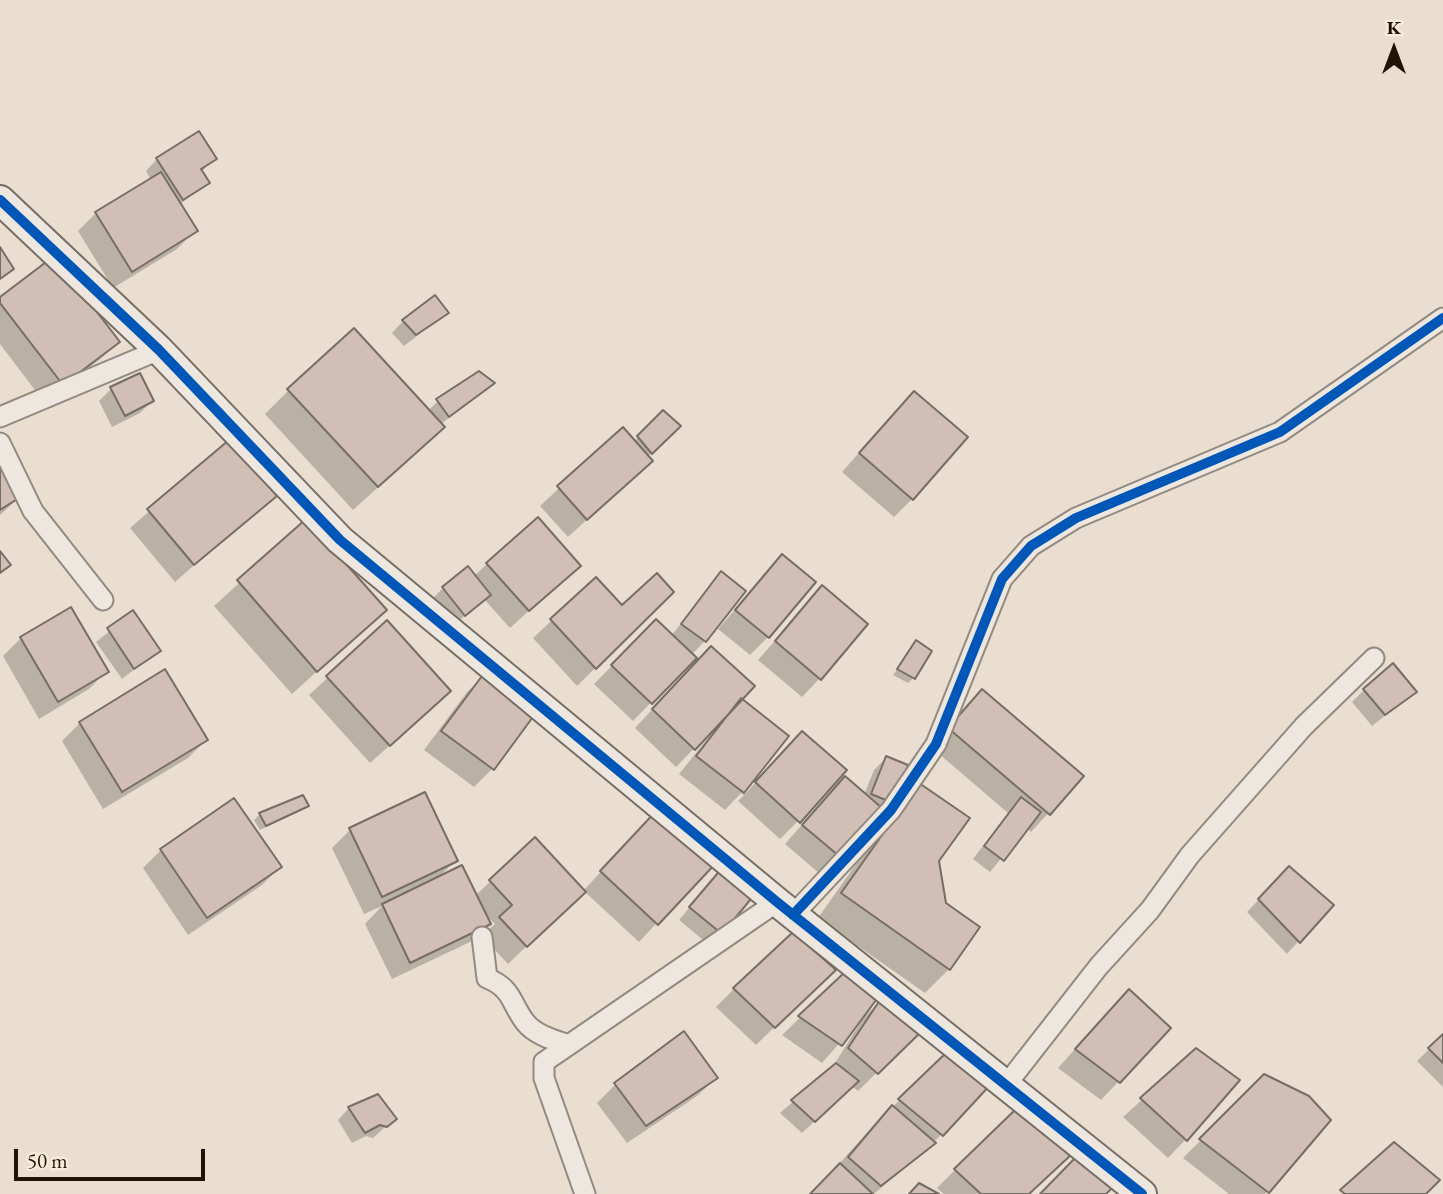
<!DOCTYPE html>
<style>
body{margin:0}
#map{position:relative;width:1443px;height:1194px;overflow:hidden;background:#e9decf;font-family:"EB Garamond",serif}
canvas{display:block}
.north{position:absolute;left:1359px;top:14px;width:70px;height:70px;-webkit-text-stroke:5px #f8ebd9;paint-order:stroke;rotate:0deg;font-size:19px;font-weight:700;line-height:28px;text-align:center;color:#221404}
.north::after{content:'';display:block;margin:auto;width:24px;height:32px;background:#221404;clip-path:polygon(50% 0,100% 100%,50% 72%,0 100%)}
.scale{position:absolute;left:14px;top:1149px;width:191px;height:32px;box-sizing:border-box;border:4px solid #221404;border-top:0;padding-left:9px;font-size:21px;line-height:24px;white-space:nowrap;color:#221404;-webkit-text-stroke:5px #f8ebd9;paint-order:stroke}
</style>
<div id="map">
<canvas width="1443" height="1194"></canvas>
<div class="north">K</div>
<div class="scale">50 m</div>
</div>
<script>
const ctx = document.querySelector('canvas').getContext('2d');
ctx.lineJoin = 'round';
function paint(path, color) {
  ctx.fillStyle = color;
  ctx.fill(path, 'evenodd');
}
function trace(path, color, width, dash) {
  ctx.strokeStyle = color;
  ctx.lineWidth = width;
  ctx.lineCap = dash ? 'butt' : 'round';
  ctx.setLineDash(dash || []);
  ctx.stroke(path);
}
paint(new Path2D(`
 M 157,159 L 215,159 L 201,172 L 207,183 L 179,205 L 195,231 L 177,249 L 113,288 L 78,231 L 96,213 L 151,180 L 146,171 Z
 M 0,299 L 118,342 L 99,360 L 44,402 L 0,344 Z
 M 447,313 L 404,346 L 392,333 L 403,321 Z
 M 492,383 L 440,425 L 418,451 L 353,510 L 265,414 L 289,390 L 428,411 L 438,401 Z
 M 111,389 L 152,401 L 140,413 L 112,427 L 99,401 Z
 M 896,411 L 912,499 L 894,517 L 842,472 Z
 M 664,413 L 679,426 L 647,457 L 651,461 L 568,537 L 540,506 L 622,430 L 633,442 Z
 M 229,442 L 274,495 L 175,582 L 130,528 Z
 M 0,455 L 25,492 L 0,515 Z
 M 306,522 L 385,610 L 292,694 L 214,606 Z
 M 782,556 L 768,637 L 750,655 L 718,629 Z
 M 487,564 L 578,566 L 510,628 L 484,599 L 453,626 L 431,600 L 443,588 L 474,576 Z
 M 721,574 L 705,641 L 691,655 L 694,658 L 633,721 L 594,684 L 656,621 L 671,636 Z
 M 596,579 L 622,607 L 672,592 L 577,686 L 533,638 Z
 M 822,587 L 820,678 L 802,697 L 758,660 Z
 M 133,613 L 158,651 L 122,679 L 96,642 Z
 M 387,623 L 431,709 L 370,763 L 309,695 Z
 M 21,638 L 107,671 L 89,689 L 39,719 L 3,656 Z
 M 916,642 L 913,678 L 908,683 L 893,675 Z
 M 693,666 L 787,736 L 743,792 L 745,794 L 784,751 L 798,821 L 780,839 L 738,801 L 744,795 L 741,793 L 725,810 L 679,774 L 708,738 L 706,736 L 676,767 L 635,728 Z
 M 485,674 L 535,711 L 492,769 L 474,787 L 424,750 L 467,692 Z
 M 1364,690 L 1415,692 L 1372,726 L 1352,702 Z
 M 982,691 L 1082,776 L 1031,832 L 1026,828 L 990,872 L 973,859 L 1008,813 L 931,747 Z
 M 80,723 L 206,740 L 188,758 L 103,809 L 62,741 Z
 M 886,758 L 892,802 L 819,873 L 785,844 L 827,796 L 864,795 L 874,770 Z
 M 424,794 L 456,860 L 438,878 L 475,896 L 535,839 L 583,891 L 640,830 L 713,863 L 639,942 L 584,891 L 508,964 L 482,936 L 495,924 L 484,913 L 489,924 L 470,942 L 392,979 L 365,924 L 382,906 L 364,914 L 332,848 L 350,830 Z
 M 307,806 L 260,830 L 254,820 L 260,814 Z
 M 895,809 L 938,861 L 949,969 L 925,993 L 818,918 Z
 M 161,850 L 280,867 L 262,885 L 188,935 L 143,868 Z
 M 1289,868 L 1331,905 L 1287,954 L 1247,912 Z
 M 712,881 L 720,932 L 708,944 L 679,920 Z
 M 833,970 L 756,1045 L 716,1007 L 734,989 Z
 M 845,974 L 865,1016 L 884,997 L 921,1029 L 858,1091 L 852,1086 L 802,1133 L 780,1113 L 832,1068 L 860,1023 L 858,1022 L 822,1063 L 782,1035 Z
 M 1111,1009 L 1119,1081 L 1101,1100 L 1058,1068 Z
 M 1443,1036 L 1443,1087 L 1417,1061 Z
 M 1197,1050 L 1186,1139 L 1168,1158 L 1123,1117 Z
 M 949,1052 L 990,1084 L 933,1143 L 874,1194 L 812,1194 L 874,1125 Z
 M 1264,1077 L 1329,1120 L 1265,1194 L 1229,1194 L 1183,1158 Z
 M 716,1078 L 697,1096 L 627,1143 L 597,1103 L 615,1085 Z
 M 349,1108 L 394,1119 L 373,1138 L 366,1136 L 352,1143 L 338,1120 Z
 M 955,1170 L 1028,1194 L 944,1194 L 937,1188 Z`), '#0003');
const building = new Path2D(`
 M 199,131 L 217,159 L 201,169 L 210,183 L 183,200 L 156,158 Z
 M 161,172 L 198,231 L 132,272 L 95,212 Z
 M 0,247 L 14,269 L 0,279 Z
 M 54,256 L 120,342 L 63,385 L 0,303 L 0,297 Z
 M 435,295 L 449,313 L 416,335 L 402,320 Z
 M 354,328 L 445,427 L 378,487 L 287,389 Z
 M 479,371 L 495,383 L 449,417 L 436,399 Z
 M 140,373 L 154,401 L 125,416 L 110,387 Z
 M 914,391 L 968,437 L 913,500 L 859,453 Z
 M 663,410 L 681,426 L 652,454 L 637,436 Z
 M 623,427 L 653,461 L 587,520 L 557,486 Z
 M 229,440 L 277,496 L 194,565 L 147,509 Z
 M 0,452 L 27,493 L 0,510 Z
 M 538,517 L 581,566 L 529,611 L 486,563 Z
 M 306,519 L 387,610 L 317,672 L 237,580 Z
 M 0,551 L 11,565 L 0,573 Z
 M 782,554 L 816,582 L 769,638 L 735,610 Z
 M 468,566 L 491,595 L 465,616 L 442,587 Z
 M 721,571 L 746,591 L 706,642 L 681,624 Z
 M 657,573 L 674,592 L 596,669 L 550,619 L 596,577 L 622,605 Z
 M 822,585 L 868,624 L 821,680 L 775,641 Z
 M 71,607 L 109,672 L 58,702 L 20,637 Z
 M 133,610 L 161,651 L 134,669 L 107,628 Z
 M 656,619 L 697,658 L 652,704 L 611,665 Z
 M 387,620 L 451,691 L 390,746 L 326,676 Z
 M 916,640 L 932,651 L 915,679 L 897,669 Z
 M 711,646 L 755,686 L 695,750 L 652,709 Z
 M 1393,663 L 1417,692 L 1385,715 L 1363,689 Z
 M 165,669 L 208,740 L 122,792 L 79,722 Z
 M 485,672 L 538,710 L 494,770 L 441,731 Z
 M 982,689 L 1084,776 L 1050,815 L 948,728 Z
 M 741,698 L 789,736 L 744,793 L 696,756 Z
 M 802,731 L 847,770 L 800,823 L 755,782 Z
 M 886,756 L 908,765 L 893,803 L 871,794 Z
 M 845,776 L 882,808 L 839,856 L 802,825 Z
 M 919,783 L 970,818 L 939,861 L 946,903 L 980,927 L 950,970 L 841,893 Z
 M 425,792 L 458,861 L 382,897 L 349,828 Z
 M 303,795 L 309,806 L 266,826 L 259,813 Z
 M 1021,797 L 1041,812 L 1004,861 L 984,846 Z
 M 234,798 L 282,867 L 207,918 L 160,849 Z
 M 658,809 L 716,863 L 658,925 L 600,871 Z
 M 535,837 L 586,892 L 527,947 L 499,917 L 512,905 L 489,880 Z
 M 462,865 L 491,924 L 410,963 L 382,904 Z
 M 1289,866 L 1334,905 L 1300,943 L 1258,899 Z
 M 723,867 L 755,894 L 722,934 L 689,907 Z
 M 793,932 L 836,970 L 775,1028 L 733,988 Z
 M 845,972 L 879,996 L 842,1046 L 798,1016 Z
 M 1129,989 L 1171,1028 L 1120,1083 L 1075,1049 Z
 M 884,994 L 924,1029 L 878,1074 L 848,1048 Z
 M 684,1031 L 718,1078 L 646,1126 L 614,1083 Z
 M 1443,1034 L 1443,1063 L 1428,1048 Z
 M 1196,1048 L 1240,1080 L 1187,1141 L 1140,1098 Z
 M 949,1050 L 992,1083 L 943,1136 L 898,1099 Z
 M 836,1063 L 859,1081 L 815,1122 L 791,1100 Z
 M 1264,1074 L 1309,1096 L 1331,1120 L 1269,1193 L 1199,1139 Z
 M 378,1094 L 397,1119 L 387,1127 L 380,1125 L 365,1133 L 348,1107 Z
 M 892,1105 L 936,1143 L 881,1186 L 848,1157 Z
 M 1016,1109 L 1072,1154 L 1029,1194 L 981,1194 L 954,1169 Z
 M 1394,1142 L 1440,1180 L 1426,1194 L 1345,1194 L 1340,1190 Z
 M 1077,1156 L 1113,1187 L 1106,1194 L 1040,1194 Z
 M 840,1163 L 873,1194 L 810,1194 Z
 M 919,1183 L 939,1194 L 909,1194 Z`);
paint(building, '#d1beb5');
trace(building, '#766e65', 2);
const street = new Path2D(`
 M 0,417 L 159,350
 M 0,443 L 33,511 L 103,600
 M 793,915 L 891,810 L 936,744 L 1002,579 L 1031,546 L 1076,518 L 1280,432 L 1443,318
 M 482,937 L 487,978 C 513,989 510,1002 525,1022 C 535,1035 554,1040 569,1045
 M 1006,1085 L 1099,966 L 1150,910 L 1190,855 L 1304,726 L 1374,658
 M 585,1194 L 544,1078 L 544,1062 L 777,902`);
const secondary = new Path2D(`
 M 0,200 L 159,350 L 340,540 L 777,902 L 1142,1194`);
trace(street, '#928a80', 23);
trace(secondary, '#766e65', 32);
trace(street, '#ede7e0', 19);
trace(secondary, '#ede7e0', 28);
trace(new Path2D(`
 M 0,200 L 159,350 L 340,540 L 777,902 L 1142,1194
 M 793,915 L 891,810 L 936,744 L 1002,579 L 1031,546 L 1076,518 L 1280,432 L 1443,318`), '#0057b8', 10);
</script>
